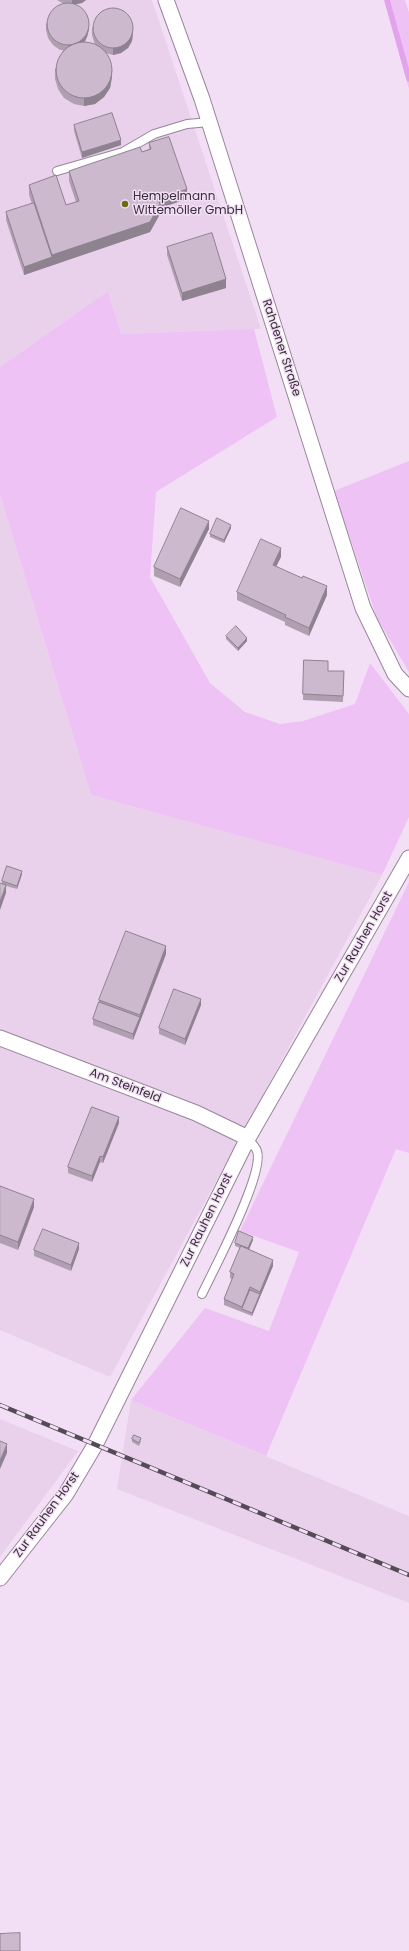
<!DOCTYPE html>
<meta charset="utf-8">
<style>
body{margin:0}
canvas{display:block;background:#f3dff5}
</style>
<canvas width="409" height="1951"></canvas>
<script>
const ctx = document.querySelector('canvas').getContext('2d');
ctx.lineJoin = 'round';
function paint(path, color) {
  ctx.fillStyle = color;
  ctx.fill(path, 'evenodd');
}
function trace(path, color, width, dash) {
  ctx.strokeStyle = color;
  ctx.lineWidth = width;
  ctx.lineCap = dash ? 'butt' : 'round';
  ctx.setLineDash(dash || []);
  ctx.stroke(path);
}
function label(font, color, halo, rows, align = 'center') {
  ctx.font = font + ' Poppins,sans-serif';
  ctx.lineWidth = 3;
  ctx.setLineDash([]);
  ctx.textBaseline = 'middle';
  ctx.strokeStyle = halo;
  ctx.fillStyle = color;
  for (const [text, x, y, turn = 0] of rows) {
    ctx.save();
    ctx.translate(x, y);
    ctx.rotate((+turn || 0) * Math.PI / 180);
    ctx.textAlign = isNaN(turn) ? turn : align;
    if (halo) ctx.strokeText(text, 0, 0);
    ctx.fillText(text, 0, 0);
    ctx.restore();
  }
}
paint(new Path2D(`
 M 0,0 L 152,0 L 261,329 L 121,334 L 108,291 L 0,367 Z
 M 0,494 L 91,795 L 382,875 L 110,1377 L 0,1330 Z
 M 131,1400 L 409,1516 L 409,1603 L 117,1489 Z
 M 0,1419 L 78,1451 L 0,1557 Z`), '#e9d1ec');
paint(new Path2D(`
 M 384,0 L 405,0 L 409,13 L 409,89 Z
 M 108,291 L 121,334 L 254,329 L 277,417 L 156,492 L 150,577 L 210,683 L 245,712 L 280,724 L 303,721 L 355,704 L 370,663 L 409,714 L 409,817 L 382,875 L 91,795 L 0,494 L 0,367 Z
 M 409,461 L 409,672 L 377,618 L 334,491 Z
 M 409,882 L 409,1153 L 396,1149 L 266,1456 L 131,1400 L 205,1308 L 269,1331 L 299,1252 L 240,1231 Z`), '#eec2f4');
trace(new Path2D(`
 M 387,0 L 409,79`), '#e3a3ec', 5.5);
const service = new Path2D(`
 M 57,171 L 123,152 L 154,134 L 187,124 L 210,122
 M 202,1294 C 214,1269 265,1173 257,1151 C 256,1147 250,1142 248,1138`);
const minor = new Path2D(`
 M 166,0 L 202,99 L 363,608 L 395,674 L 409,689
 M 0,1038 L 196,1113 L 248,1138
 M 0,1578 L 66,1494 L 95,1445 L 248,1138 L 409,858`);
trace(service, '#98859a', 10);
trace(minor, '#98859a', 17);
trace(service, '#fff', 8);
trace(minor, '#fff', 15);
const rail = new Path2D(`
 M 0,1405 L 409,1575`);
trace(rail, '#554b56', 4.5);
trace(rail, '#f3dff5', 3, [9]);
paint(new Path2D(`
 M 57,0 L 86,0 L 82,3 L 75,4 L 89,29 L 87,37 L 85,42 L 95,44 L 94,42 L 92,35 L 92,29 L 133,33 L 132,41 L 128,48 L 121,53 L 113,55 L 106,53 L 112,77 L 110,88 L 104,97 L 95,104 L 84,106 L 74,104 L 64,98 L 58,89 L 55,79 L 55,70 L 63,50 L 60,50 L 53,45 L 48,38 L 46,30 L 46,25 L 64,4 Z
 M 74,125 L 121,145 L 82,158 L 74,131 Z
 M 149,143 L 187,199 L 160,208 L 160,214 L 150,232 L 24,275 L 6,220 L 6,212 L 32,204 L 29,195 L 29,185 L 66,205 L 76,202 L 69,181 L 69,171 L 142,152 L 149,149 Z
 M 167,247 L 226,288 L 182,301 L 167,255 Z
 M 231,528 L 224,543 L 210,537 L 210,534 Z
 M 209,529 L 180,587 L 154,576 L 154,567 Z
 M 281,557 L 276,566 L 327,595 L 309,636 L 285,625 L 285,622 L 237,600 L 237,592 Z
 M 226,636 L 247,641 L 238,651 L 226,639 Z
 M 304,660 L 328,671 L 344,671 L 343,702 L 303,700 Z
 M 22,874 L 17,889 L 6,886 L 6,893 L 2,884 L 2,881 Z
 M 166,954 L 133,1040 L 93,1025 L 93,1019 L 99,1002 L 99,1000 Z
 M 201,1005 L 185,1045 L 159,1034 L 159,1028 Z
 M 119,1123 L 103,1163 L 100,1162 L 92,1182 L 68,1173 L 68,1167 Z
 M 0,1186 L 34,1207 L 18,1250 L 0,1243 Z
 M 253,1240 L 249,1249 L 273,1266 L 252,1316 L 224,1305 L 224,1299 L 232,1279 L 230,1278 L 230,1272 L 240,1248 L 235,1246 L 235,1243 Z
 M 79,1249 L 71,1271 L 34,1256 L 34,1250 Z
 M 132,1439 L 141,1441 L 139,1446 L 132,1442 Z`), '#af9fb1');
paint(new Path2D(`
 M 72,0 L 86,0 L 82,3 L 72,5 Z
 M 89,23 L 89,29 L 87,37 L 83,44 L 68,51 L 68,45 Z
 M 133,28 L 133,33 L 132,41 L 128,48 L 121,53 L 113,55 L 113,49 Z
 M 112,69 L 112,77 L 110,88 L 104,97 L 95,104 L 84,106 L 84,98 Z
 M 121,140 L 121,145 L 82,158 L 82,152 Z
 M 187,189 L 187,199 L 160,208 L 160,214 L 150,232 L 24,275 L 24,267 L 52,257 L 52,255 L 158,199 Z
 M 226,279 L 226,288 L 182,301 L 182,293 Z
 M 209,521 L 209,529 L 180,587 L 180,579 Z
 M 231,525 L 231,528 L 224,543 L 224,540 Z
 M 281,548 L 281,557 L 273,573 L 273,565 Z
 M 327,586 L 327,595 L 309,636 L 309,628 Z
 M 247,638 L 247,641 L 238,651 L 238,648 Z
 M 22,871 L 22,874 L 17,889 L 17,886 Z
 M 6,885 L 6,893 L 0,910 L 0,902 Z
 M 166,946 L 166,954 L 133,1040 L 133,1034 L 140,1017 L 140,1015 Z
 M 201,999 L 201,1005 L 185,1045 L 185,1039 Z
 M 119,1117 L 119,1123 L 103,1163 L 103,1157 Z
 M 100,1156 L 100,1162 L 92,1182 L 92,1176 Z
 M 34,1199 L 34,1207 L 18,1250 L 18,1242 Z
 M 253,1237 L 253,1240 L 248,1252 L 248,1248 Z
 M 79,1243 L 79,1249 L 71,1271 L 71,1265 Z
 M 273,1260 L 273,1266 L 252,1316 L 252,1313 L 260,1294 L 260,1292 Z
 M 250,1287 L 250,1293 L 242,1309 L 242,1307 Z
 M 7,1444 L 7,1453 L 0,1469 L 0,1461 Z`), '#8f8290');
const building = new Path2D(`
 M47 24a21 21 0 1 1 42 0a21 21 0 1 1-42 0Z
 M93 28a20 20 0 1 1 40 0a20 20 0 1 1-40 0Z
 M56 70a28 28 0 1 1 56 0a28 28 0 1 1-56 0Z
 M 112,113 L 121,140 L 82,152 L 74,125 Z
 M 169,137 L 187,189 L 158,199 L 160,204 L 150,222 L 52,255 L 29,185 L 56,175 L 66,205 L 79,201 L 69,171 L 140,147 L 142,152 L 151,149 L 149,143 Z
 M 34,203 L 52,257 L 24,267 L 6,212 Z
 M 212,233 L 226,279 L 182,293 L 167,247 Z
 M 181,508 L 209,521 L 180,579 L 154,567 Z
 M 217,518 L 231,525 L 224,540 L 210,534 Z
 M 261,539 L 281,548 L 273,565 L 302,578 L 303,576 L 327,586 L 309,628 L 285,617 L 286,615 L 237,592 Z
 M 236,626 L 247,638 L 238,648 L 226,636 Z
 M 304,660 L 328,661 L 328,671 L 344,671 L 343,696 L 303,694 Z
 M 7,866 L 22,871 L 17,886 L 2,881 Z
 M 0,883 L 6,885 L 0,902 Z
 M 126,931 L 166,946 L 140,1015 L 99,1000 Z
 M 174,989 L 201,999 L 185,1039 L 159,1028 Z
 M 99,1002 L 140,1017 L 133,1034 L 93,1019 Z
 M 92,1107 L 119,1117 L 103,1157 L 100,1156 L 92,1176 L 68,1167 Z
 M 0,1186 L 34,1199 L 18,1242 L 0,1235 Z
 M 43,1229 L 79,1243 L 71,1265 L 34,1250 Z
 M 239,1231 L 253,1237 L 248,1248 L 235,1243 Z
 M 241,1246 L 273,1260 L 260,1292 L 250,1287 L 242,1307 L 224,1299 L 234,1274 L 230,1272 Z
 M 250,1290 L 260,1294 L 252,1313 L 242,1309 Z
 M 134,1435 L 141,1438 L 139,1443 L 132,1439 Z
 M 0,1441 L 7,1444 L 0,1461 Z
 M 20,1933 L 20,1951 L 0,1951 L 0,1934 Z`);
paint(building, '#ccb9ce');
trace(building, '#8f8290', 1);
for (const [x, y, r, color] of [
 [125,204,4,"#696d12"]
]) {
  const dot = new Path2D();
  dot.arc(x, y, r, 0, 2 * Math.PI);
  ctx.fillStyle = color;
  ctx.fill(dot);
  trace(dot, '#f3dff5', 1.5);
}
label('12px', '#372f38', '#f3dff5', [
 ["Hempelmann",133,197],
 ["Wittemöller GmbH",133,211]
], 'left');
label('12px', '#372f38', '#f3dff5', [
 ["Rahdener Straße",281,348,72],
 ["Zur Rauhen Horst",364,937,-60],
 ["Am Steinfeld",125,1086,21],
 ["Zur Rauhen Horst",207,1220,-64],
 ["Zur Rauhen Horst",47,1515,-54]
]);
</script>
